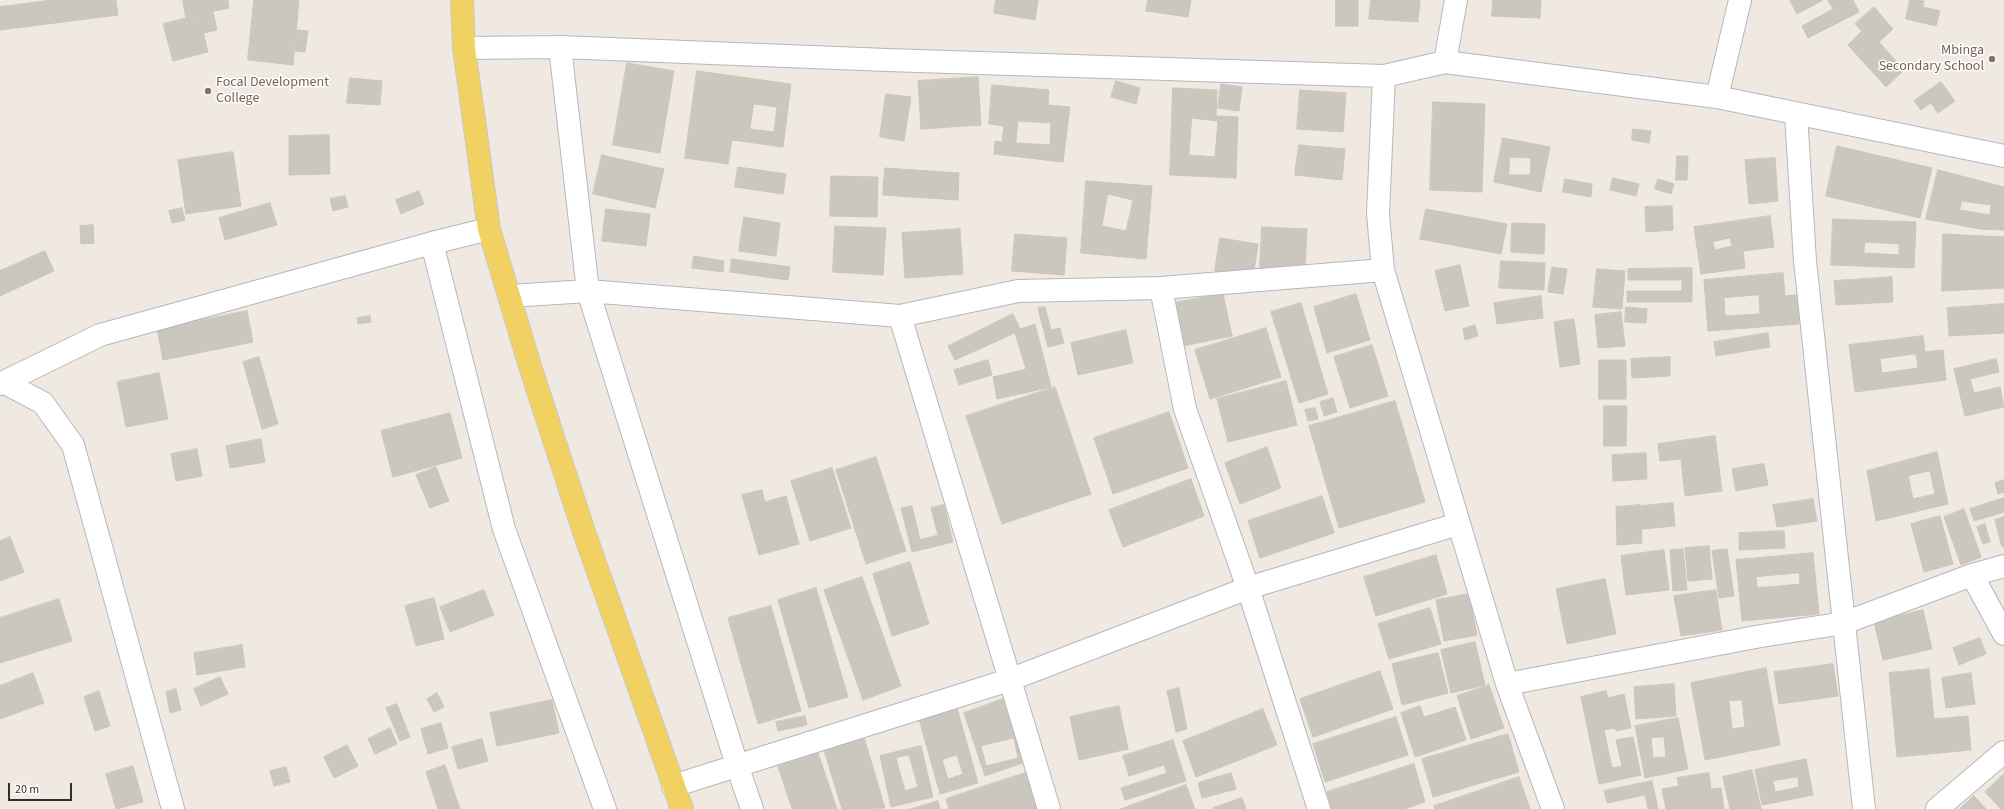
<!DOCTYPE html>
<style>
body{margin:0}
#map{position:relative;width:2004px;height:809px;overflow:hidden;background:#efe9e1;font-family:"Source Sans 3",sans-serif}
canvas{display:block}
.scale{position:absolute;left:8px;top:783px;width:64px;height:18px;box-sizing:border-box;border:2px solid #2e2e2e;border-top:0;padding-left:5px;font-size:12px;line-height:14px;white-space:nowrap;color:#2e2e2e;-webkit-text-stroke:3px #fff;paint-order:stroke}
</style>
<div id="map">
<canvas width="2004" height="809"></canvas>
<div class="scale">20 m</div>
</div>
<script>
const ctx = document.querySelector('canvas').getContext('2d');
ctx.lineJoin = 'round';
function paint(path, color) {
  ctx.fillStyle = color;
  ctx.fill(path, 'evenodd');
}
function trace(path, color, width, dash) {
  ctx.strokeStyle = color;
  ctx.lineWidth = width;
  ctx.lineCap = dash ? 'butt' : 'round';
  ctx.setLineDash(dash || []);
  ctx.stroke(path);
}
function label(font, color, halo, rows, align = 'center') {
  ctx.font = font + ' "Source Sans 3",sans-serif';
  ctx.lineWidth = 3;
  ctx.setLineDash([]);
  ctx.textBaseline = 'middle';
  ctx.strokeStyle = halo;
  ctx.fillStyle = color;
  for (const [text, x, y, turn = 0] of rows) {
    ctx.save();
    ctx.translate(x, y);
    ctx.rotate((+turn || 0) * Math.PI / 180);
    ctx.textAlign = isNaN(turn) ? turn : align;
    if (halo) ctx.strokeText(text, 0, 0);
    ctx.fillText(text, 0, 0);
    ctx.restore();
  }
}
const building = new Path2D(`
 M 53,0 L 116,0 L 118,15 L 0,30 L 0,7 Z
 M 183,0 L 228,0 L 229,8 L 186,17 Z
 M 254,0 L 299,0 L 293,65 L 248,60 Z
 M 996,0 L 1038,0 L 1035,20 L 994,13 Z
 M 1148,0 L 1191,0 L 1188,17 L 1146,11 Z
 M 1336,0 L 1358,0 L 1358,26 L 1336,26 Z
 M 1371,0 L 1420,0 L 1418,22 L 1369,19 Z
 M 1493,0 L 1541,0 L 1540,18 L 1492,16 Z
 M 1792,0 L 1823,0 L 1797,14 L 1790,1 Z
 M 1828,0 L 1853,0 L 1859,12 L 1808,38 L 1802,26 L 1833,9 Z
 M 1910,0 L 1924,1 L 1923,7 L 1940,11 L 1936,26 L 1906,19 Z
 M 1874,7 L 1893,29 L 1879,42 L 1904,70 L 1886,87 L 1848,45 L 1862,31 L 1855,24 Z
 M 213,12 L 217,30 L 204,33 L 199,14 Z
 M 199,15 L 208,52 L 173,61 L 163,24 Z
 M 297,30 L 308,31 L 305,52 L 295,51 Z
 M 627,63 L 674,71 L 660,153 L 613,145 Z
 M 697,71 L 791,84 L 783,147 L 732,140 L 728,164 L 685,158 ZM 754,104 L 777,107 L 774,132 L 750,129 Z
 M 978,77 L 981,125 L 921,129 L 918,81 Z
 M 350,78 L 382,81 L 380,105 L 347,103 Z
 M 1116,81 L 1140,88 L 1136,104 L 1111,97 Z
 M 1941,82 L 1955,101 L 1938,113 L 1931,103 L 1921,110 L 1914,101 Z
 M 1221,84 L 1242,87 L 1239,111 L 1218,108 Z
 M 992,85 L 1049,90 L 1048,105 L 1070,107 L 1063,162 L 994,154 L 995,141 L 1002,142 L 1004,126 L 989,124 ZM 1018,121 L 1051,123 L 1050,145 L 1016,143 Z
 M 1173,88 L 1217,90 L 1216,116 L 1238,117 L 1236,178 L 1170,175 ZM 1192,118 L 1218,121 L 1215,157 L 1189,155 Z
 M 1300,90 L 1346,93 L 1343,132 L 1297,129 Z
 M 886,94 L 911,97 L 904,141 L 880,137 Z
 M 1433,102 L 1485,104 L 1482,192 L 1430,190 Z
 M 1633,129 L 1651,131 L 1649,143 L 1632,140 Z
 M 329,135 L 330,174 L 289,175 L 289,136 Z
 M 1503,138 L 1550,147 L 1541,192 L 1494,182 ZM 1510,157 L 1531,158 L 1530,175 L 1509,175 Z
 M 1299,145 L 1345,149 L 1342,180 L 1295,175 Z
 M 1837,146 L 1932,168 L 1920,218 L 1826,196 Z
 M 233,152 L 241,206 L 186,214 L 178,160 Z
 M 602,155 L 664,169 L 655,208 L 593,194 Z
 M 1677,156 L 1688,156 L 1687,180 L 1676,180 Z
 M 1775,158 L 1778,201 L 1749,204 L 1745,160 Z
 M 738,167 L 786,174 L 783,194 L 735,187 Z
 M 885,168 L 959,173 L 958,200 L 883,195 Z
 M 1938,170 L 2004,187 L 2004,230 L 1980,229 L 1926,219 ZM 1962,201 L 1991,205 L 1990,215 L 1960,210 Z
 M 831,176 L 878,177 L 877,217 L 830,216 Z
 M 1613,178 L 1639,184 L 1636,196 L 1610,190 Z
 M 1565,179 L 1592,184 L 1591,197 L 1563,192 Z
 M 1658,179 L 1674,184 L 1671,194 L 1655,189 Z
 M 1086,181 L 1152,186 L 1146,259 L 1081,253 ZM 1108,194 L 1133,200 L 1126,231 L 1102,226 Z
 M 419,191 L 424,204 L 401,214 L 396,200 Z
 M 345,196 L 348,207 L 333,211 L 330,199 Z
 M 270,203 L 277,225 L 225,240 L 219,218 Z
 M 1672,206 L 1673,230 L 1646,232 L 1645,207 Z
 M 182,208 L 185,220 L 172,223 L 169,211 Z
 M 606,209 L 650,214 L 646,246 L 602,241 Z
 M 1426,209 L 1507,224 L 1501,254 L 1420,239 Z
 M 1770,216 L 1774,247 L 1743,251 L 1745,268 L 1701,274 L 1694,227 ZM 1730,238 L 1732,246 L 1715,250 L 1713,242 Z
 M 744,217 L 780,223 L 776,256 L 739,251 Z
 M 1833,219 L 1916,222 L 1914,268 L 1831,265 ZM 1865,242 L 1899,244 L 1899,255 L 1864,253 Z
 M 1512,223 L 1545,224 L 1544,254 L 1511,252 Z
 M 93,225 L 94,243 L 81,244 L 80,226 Z
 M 835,226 L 886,228 L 883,275 L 833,272 Z
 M 1262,227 L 1307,229 L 1305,270 L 1260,268 Z
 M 960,229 L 963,274 L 905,278 L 902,233 Z
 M 1015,234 L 1067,238 L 1064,275 L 1012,271 Z
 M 1943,234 L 2004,237 L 2004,288 L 1942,291 Z
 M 1220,238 L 1258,244 L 1253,277 L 1215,271 Z
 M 45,251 L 54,271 L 0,296 L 0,271 Z
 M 694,256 L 724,261 L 723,272 L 692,268 Z
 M 732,259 L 790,267 L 788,280 L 730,272 Z
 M 1501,261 L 1545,263 L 1544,290 L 1499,288 Z
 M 1460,265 L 1469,306 L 1445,311 L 1435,271 Z
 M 1552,267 L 1567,269 L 1563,294 L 1548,292 Z
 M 1692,268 L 1692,302 L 1627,302 L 1627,291 L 1682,291 L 1682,280 L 1628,280 L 1628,269 Z
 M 1597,269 L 1625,271 L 1622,309 L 1593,307 Z
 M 1783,273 L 1785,296 L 1797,295 L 1799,324 L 1708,331 L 1704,280 ZM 1759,295 L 1760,314 L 1725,316 L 1724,298 Z
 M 1892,277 L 1893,302 L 1836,305 L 1834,281 Z
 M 1223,294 L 1232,336 L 1183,346 L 1174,303 Z
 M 1356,294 L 1370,340 L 1327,353 L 1314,307 Z
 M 1541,296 L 1543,318 L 1497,324 L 1494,303 Z
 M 1301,303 L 1328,394 L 1299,403 L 1271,312 Z
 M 2004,304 L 2004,333 L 1949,336 L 1947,308 Z
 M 1045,307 L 1051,330 L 1060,328 L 1064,343 L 1048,347 L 1038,308 Z
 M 1626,307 L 1647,309 L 1646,323 L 1625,322 Z
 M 247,311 L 253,342 L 163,360 L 157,329 Z
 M 1621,312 L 1625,346 L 1598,348 L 1595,315 Z
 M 1013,314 L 1020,329 L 1035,324 L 1051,387 L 997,399 L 993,377 L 1026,369 L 1015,333 L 955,360 L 948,346 Z
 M 370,316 L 371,322 L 358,324 L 357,318 Z
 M 1574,319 L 1580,364 L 1560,367 L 1554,322 Z
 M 1475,325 L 1478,336 L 1465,340 L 1463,329 Z
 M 1266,328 L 1281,377 L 1210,399 L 1195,350 Z
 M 1126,330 L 1133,363 L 1078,375 L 1071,343 Z
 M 1768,333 L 1770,347 L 1716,356 L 1714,342 Z
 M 1923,336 L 1925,352 L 1943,350 L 1946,380 L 1855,392 L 1849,345 ZM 1916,354 L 1918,368 L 1882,373 L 1880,359 Z
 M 1372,345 L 1388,396 L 1350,408 L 1334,357 Z
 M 259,357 L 278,424 L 262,429 L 243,362 Z
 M 1670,357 L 1670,376 L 1632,378 L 1631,359 Z
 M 1996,359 L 1999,372 L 1970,379 L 1974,393 L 2000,387 L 2004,407 L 1965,416 L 1954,369 Z
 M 988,360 L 992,375 L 959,385 L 954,370 Z
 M 1599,360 L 1626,360 L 1626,399 L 1599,399 Z
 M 159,373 L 168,419 L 126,427 L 117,382 Z
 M 1286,381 L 1297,425 L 1228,442 L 1217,399 Z
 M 1055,387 L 1091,494 L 1002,524 L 966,416 Z
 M 1333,398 L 1337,412 L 1324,416 L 1320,402 Z
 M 1395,401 L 1425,502 L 1339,528 L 1309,426 Z
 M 1604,406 L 1627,406 L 1626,446 L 1604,446 Z
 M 1315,408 L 1318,419 L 1308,421 L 1305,410 Z
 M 1169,412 L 1188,468 L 1113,494 L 1094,438 Z
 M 450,413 L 462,458 L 393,477 L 381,431 Z
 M 1715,436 L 1722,491 L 1685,496 L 1681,459 L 1660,461 L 1658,444 Z
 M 261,439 L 265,462 L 230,468 L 226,446 Z
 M 1267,447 L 1281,488 L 1240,504 L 1225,463 Z
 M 197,449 L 202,476 L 176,481 L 171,454 Z
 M 1937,452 L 1948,504 L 1876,521 L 1867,471 ZM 1930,471 L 1935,494 L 1913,499 L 1908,476 Z
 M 1646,453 L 1647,479 L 1613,481 L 1612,455 Z
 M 876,457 L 906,551 L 866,564 L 836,470 Z
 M 1764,464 L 1768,485 L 1736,491 L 1732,469 Z
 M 436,467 L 449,501 L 430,508 L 416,475 Z
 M 832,468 L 851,528 L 810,541 L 791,481 Z
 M 1191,479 L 1204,516 L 1123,547 L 1109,510 Z
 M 2004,480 L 2004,492 L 1998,494 L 1995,483 Z
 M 762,490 L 765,502 L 786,496 L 799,544 L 759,555 L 742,495 Z
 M 1322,496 L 1334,533 L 1260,558 L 1248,521 Z
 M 2004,498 L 2004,512 L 1974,521 L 1970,509 Z
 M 1813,499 L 1817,521 L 1777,527 L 1773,505 Z
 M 1673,503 L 1675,526 L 1642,529 L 1641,506 Z
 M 944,505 L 953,542 L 912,552 L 901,508 L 912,506 L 920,540 L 938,535 L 931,508 Z
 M 1640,505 L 1642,543 L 1617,545 L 1616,507 Z
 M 1964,509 L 1981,557 L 1961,565 L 1944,517 Z
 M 1940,516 L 1953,564 L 1924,572 L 1911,524 Z
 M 2004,517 L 2004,547 L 2002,547 L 1995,520 Z
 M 1985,524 L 1990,542 L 1983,544 L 1977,527 Z
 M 1784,531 L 1785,548 L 1739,550 L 1739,533 Z
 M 10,537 L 24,572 L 0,581 L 0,541 Z
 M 1709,546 L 1712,579 L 1688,581 L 1685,548 Z
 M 1683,549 L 1687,590 L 1673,591 L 1670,550 Z
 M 1727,549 L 1734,596 L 1719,598 L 1712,551 Z
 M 1664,550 L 1669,590 L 1626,595 L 1621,556 Z
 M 1813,553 L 1819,614 L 1742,621 L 1736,560 ZM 1799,573 L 1800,584 L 1757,588 L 1756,577 Z
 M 1436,555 L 1447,594 L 1376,616 L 1364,577 Z
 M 910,562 L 929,624 L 892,636 L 873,574 Z
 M 862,577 L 901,686 L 863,700 L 824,590 Z
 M 1605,579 L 1616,634 L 1567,644 L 1556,589 Z
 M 816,588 L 848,697 L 809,708 L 778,600 Z
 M 484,590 L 494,615 L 450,632 L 440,607 Z
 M 1716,590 L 1722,630 L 1681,636 L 1674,596 Z
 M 1469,594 L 1477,635 L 1444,641 L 1436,600 Z
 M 434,598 L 444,639 L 416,646 L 405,606 Z
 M 59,599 L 72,641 L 0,663 L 0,618 Z
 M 771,606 L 801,711 L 758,724 L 728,618 Z
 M 1430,608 L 1441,644 L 1389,659 L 1378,624 Z
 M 1923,610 L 1932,649 L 1883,660 L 1874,622 Z
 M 1980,638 L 1986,654 L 1959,665 L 1953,648 Z
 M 1475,642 L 1485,685 L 1451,693 L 1441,650 Z
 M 242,645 L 245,667 L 197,675 L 194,653 Z
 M 1438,653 L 1448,693 L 1402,705 L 1392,664 Z
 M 1833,664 L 1838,696 L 1779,704 L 1774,672 Z
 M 1766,668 L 1780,745 L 1705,760 L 1691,683 ZM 1742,700 L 1745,727 L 1732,729 L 1729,701 Z
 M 1929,669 L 1934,719 L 1968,716 L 1971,750 L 1897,757 L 1889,673 Z
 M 1380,671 L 1393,709 L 1313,737 L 1300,699 Z
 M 33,673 L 44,703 L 0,719 L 0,686 Z
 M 1971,673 L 1975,704 L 1946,708 L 1942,678 Z
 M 220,677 L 228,694 L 201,706 L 194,689 Z
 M 1674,684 L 1676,716 L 1636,719 L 1634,687 Z
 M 1489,685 L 1504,728 L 1471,739 L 1457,696 Z
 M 1179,688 L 1187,729 L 1176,732 L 1167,691 Z
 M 176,689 L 181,710 L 170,713 L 166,692 Z
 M 99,691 L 110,726 L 95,731 L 84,697 Z
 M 1606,691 L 1608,698 L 1624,694 L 1631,728 L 1616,731 L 1615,728 L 1604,730 L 1612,768 L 1622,766 L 1616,740 L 1633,737 L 1641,775 L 1599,784 L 1581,697 Z
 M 437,693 L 444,707 L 434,712 L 427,699 Z
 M 1006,698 L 1028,761 L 985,776 L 964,713 ZM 1014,738 L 1018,758 L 986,766 L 981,746 Z
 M 552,700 L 559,733 L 497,746 L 490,713 Z
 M 397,704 L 410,737 L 400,741 L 386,708 Z
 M 1119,706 L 1128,749 L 1079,760 L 1070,717 Z
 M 1420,706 L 1424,717 L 1455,707 L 1466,740 L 1415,757 L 1401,713 Z
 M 957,708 L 978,783 L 940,794 L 919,719 ZM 957,755 L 963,774 L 948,779 L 942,760 Z
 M 1263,709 L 1277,745 L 1196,777 L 1183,741 Z
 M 805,716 L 807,725 L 778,731 L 776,722 Z
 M 1396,717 L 1408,755 L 1325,782 L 1313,744 Z
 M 1678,718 L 1688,769 L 1645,778 L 1635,726 ZM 1664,737 L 1666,757 L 1653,758 L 1651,738 Z
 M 441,723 L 448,748 L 428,754 L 421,729 Z
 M 390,728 L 397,744 L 375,754 L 368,739 Z
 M 863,734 L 885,808 L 842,809 L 823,747 Z
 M 1508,734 L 1519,772 L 1433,797 L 1422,759 Z
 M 482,739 L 488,761 L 458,769 L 452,747 Z
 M 1173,740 L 1186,781 L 1125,800 L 1121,788 L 1167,773 L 1164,765 L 1129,776 L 1123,756 Z
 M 347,745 L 358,766 L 334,778 L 324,757 Z
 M 921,746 L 933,797 L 891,807 L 880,756 ZM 909,755 L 918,787 L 905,791 L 896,758 Z
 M 818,753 L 837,809 L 792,809 L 778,766 Z
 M 1806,759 L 1813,795 L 1762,805 L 1755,770 ZM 1798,777 L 1799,787 L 1775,792 L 1773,781 Z
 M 1414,764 L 1425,802 L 1404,809 L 1332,809 L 1327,792 Z
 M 445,765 L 460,809 L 438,809 L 426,772 Z
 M 133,766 L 143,802 L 116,809 L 106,774 Z
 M 286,767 L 290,782 L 274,786 L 270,771 Z
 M 1752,770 L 1761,809 L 1730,809 L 1723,777 Z
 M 1031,771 L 1042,807 L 1036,809 L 949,809 L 946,799 Z
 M 1231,773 L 1236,789 L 1202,798 L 1198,783 Z
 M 1709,773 L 1711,789 L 1721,788 L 1724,809 L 1666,809 L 1662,789 L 1679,786 L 1677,778 Z
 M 2004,774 L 2004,809 L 2001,809 L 1985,792 Z
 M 1519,777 L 1530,809 L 1435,809 L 1434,806 Z
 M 1652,781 L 1658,809 L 1648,809 L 1645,795 L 1607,803 L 1604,791 Z
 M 1186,785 L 1195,809 L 1121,809 Z
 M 1974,796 L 1986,809 L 1960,809 Z
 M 1242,798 L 1246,809 L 1214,809 L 1213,808 Z
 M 938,801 L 940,809 L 911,809 Z`);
paint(building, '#cbc7bf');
trace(building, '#cbc5ba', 1);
const minor = new Path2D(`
 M 560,47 L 588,291 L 737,765 L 752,809
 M 464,48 L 560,47 L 887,60 L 1384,76 L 1445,62 L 1717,97 L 2004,156
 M 1445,62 L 1456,0
 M 1384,76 L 1378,214 L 1383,270 L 1507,684 L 1553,809
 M 1717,97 L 1740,0
 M 1796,114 L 1805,261 L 1864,809
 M 432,243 L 504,529 L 605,809
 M 1161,288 L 1185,409 L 1248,588 L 1319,809
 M 510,296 L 588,291 L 900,316 L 1018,291 L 1161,288 L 1383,270
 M 900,316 L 1049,809
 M 5,383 L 43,403 L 73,445 L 173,809
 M 0,384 L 100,335 L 432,243 L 489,229
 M 1972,575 L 2004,634
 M 1507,684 L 1761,636 L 1844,623 L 1972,575 L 2004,566
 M 673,786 L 1009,680 L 1248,588 L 1458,524
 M 1937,809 L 2004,752`);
const major = new Path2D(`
 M 462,0 L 464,48 L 489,229 L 530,366 L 584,532 L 682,809`);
trace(minor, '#b4b7c1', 24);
trace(major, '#c9c9c9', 24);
trace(minor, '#fff', 22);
trace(major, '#f2d163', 22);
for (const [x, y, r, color] of [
 [1992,59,4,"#8d6e63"],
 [208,91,4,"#8d6e63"]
]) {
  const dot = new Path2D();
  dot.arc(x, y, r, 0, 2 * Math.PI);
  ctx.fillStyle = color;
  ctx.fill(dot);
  trace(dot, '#fff', 1.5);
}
label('14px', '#785e54', '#fff', [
 ["Mbinga",1984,51],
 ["Secondary School",1984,67],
 ["Focal Development",216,83,"left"],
 ["College",216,99,"left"]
], 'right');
</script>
